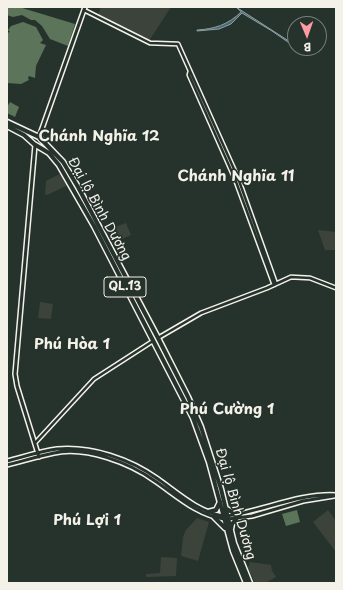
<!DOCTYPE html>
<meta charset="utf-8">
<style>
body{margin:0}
#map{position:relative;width:343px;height:590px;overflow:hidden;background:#26332d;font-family:"Playpen Sans",sans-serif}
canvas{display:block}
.frame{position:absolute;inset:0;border:8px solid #f4f1e8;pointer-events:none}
.north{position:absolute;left:287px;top:16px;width:40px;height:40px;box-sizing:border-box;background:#26332d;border:1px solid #787f78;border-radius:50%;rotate:178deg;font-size:11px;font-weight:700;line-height:16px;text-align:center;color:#f4f1e8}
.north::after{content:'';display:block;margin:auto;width:14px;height:18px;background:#ff9aa2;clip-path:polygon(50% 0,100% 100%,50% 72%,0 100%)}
</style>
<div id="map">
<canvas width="343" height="590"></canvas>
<div class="frame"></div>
<div class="north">B</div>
</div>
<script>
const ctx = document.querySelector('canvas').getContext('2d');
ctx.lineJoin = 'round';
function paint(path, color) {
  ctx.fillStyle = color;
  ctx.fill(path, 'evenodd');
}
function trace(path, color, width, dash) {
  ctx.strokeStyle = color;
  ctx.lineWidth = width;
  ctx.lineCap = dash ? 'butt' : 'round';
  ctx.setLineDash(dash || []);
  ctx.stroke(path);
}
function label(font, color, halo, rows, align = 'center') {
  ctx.font = font + ' "Playpen Sans",sans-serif';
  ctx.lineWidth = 3.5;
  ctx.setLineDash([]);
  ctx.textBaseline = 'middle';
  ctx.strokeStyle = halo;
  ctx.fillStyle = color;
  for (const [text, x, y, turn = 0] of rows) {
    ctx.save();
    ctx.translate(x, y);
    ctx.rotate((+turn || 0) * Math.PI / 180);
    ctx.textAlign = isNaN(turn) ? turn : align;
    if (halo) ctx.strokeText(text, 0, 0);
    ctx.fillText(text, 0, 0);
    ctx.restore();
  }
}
paint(new Path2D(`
 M 101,7 L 171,7 L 149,41 L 98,15 Z
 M 62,173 L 68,185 L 47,195 L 45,194 L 46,181 Z
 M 126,223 L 131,235 L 113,243 L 108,230 Z
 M 318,230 L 336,232 L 336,250 L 325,250 Z
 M 40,302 L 53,304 L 51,319 L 38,318 Z
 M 328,510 L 336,521 L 336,552 L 313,522 Z
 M 197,518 L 209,522 L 198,561 L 181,556 L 183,537 L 186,530 Z
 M 161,557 L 177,558 L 176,576 L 146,577 L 146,574 L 160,573 Z
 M 250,562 L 271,565 L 272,571 L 276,577 L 265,583 L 255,583 L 248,568 Z`), '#3c433a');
paint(new Path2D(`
 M 8,7 L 19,7 L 75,24 L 68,46 L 50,39 L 42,26 L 35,20 L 31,20 L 22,15 L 13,17 L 7,15 Z
 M 23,22 L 36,27 L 43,40 L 40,43 L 46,45 L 36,66 L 35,78 L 29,76 L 28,78 L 29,80 L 21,84 L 7,83 L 7,33 L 10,32 L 8,30 L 11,26 Z
 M 10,102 L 19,107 L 15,117 L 7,113 L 7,107 Z
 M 297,510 L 300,522 L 286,526 L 282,514 Z`), '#5c7459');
const water = new Path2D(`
 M 236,7 L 295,45 L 295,47 L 272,31 L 242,13 L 231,24 L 219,29 L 197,31 L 197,30 C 214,29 228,25 241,12 Z`);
paint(water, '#4a6971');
trace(water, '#8e9fa1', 1);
const tertiary = new Path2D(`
 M 84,10 L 150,43 L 178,44 L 238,178 L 276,284
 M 190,71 L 189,75 L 235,179 L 274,285
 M 158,338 L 201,313 L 267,288 L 291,277 L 310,278 L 336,288
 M 35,443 L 94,379 L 153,341`);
const secondary = new Path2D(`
 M 39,137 L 85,7
 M 35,145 L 15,374 L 17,386 L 39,457
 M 7,461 C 23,457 41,451 57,449 C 92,446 130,459 158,479 C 179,494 197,511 223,516
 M 7,465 C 23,461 39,456 54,453 C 86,446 130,463 155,481 C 177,496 197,515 224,519
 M 227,516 C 263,511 299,493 336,495
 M 228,519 L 252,516 L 303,501 L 334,496`);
const trunk = new Path2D(`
 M 7,122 L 39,137 L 63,162 L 78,187 L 158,338 L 188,397 L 201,427 L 221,489 L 234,543 L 250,583
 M 7,126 L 24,135 L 34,144 L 49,153 L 59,165 L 94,226 L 193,418 L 209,462 L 233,551 L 246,583
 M 225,508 L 237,515
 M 208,512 L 216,510 L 220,502
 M 214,517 L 225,528
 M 231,529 L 232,524 L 237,518`);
trace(tertiary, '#f4f1e8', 5.5);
trace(secondary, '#f4f1e8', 6);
trace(trunk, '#f4f1e8', 7);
trace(tertiary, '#26332d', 2.5);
trace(secondary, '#26332d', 3);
trace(trunk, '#26332d', 4);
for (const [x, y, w] of [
 [125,287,42]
]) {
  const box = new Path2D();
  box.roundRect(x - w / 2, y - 10, w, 20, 3);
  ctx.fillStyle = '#26332d';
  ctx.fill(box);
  trace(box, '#f4f1e8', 1);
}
label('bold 12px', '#f4f1e8', null, [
 ["QL.13",125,287]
]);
label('13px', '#f4f1e8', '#26332d', [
 ["Đại lộ Bình Dương",99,209,61],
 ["Đại lộ Bình Dương",235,504,74]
]);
label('bold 15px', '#f4f1e8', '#26332d', [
 ["Chánh Nghĩa 12",99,137],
 ["Chánh Nghĩa 11",236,177],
 ["Phú Hòa 1",72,345],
 ["Phú Cường 1",227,410],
 ["Phú Lợi 1",87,521]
]);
</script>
